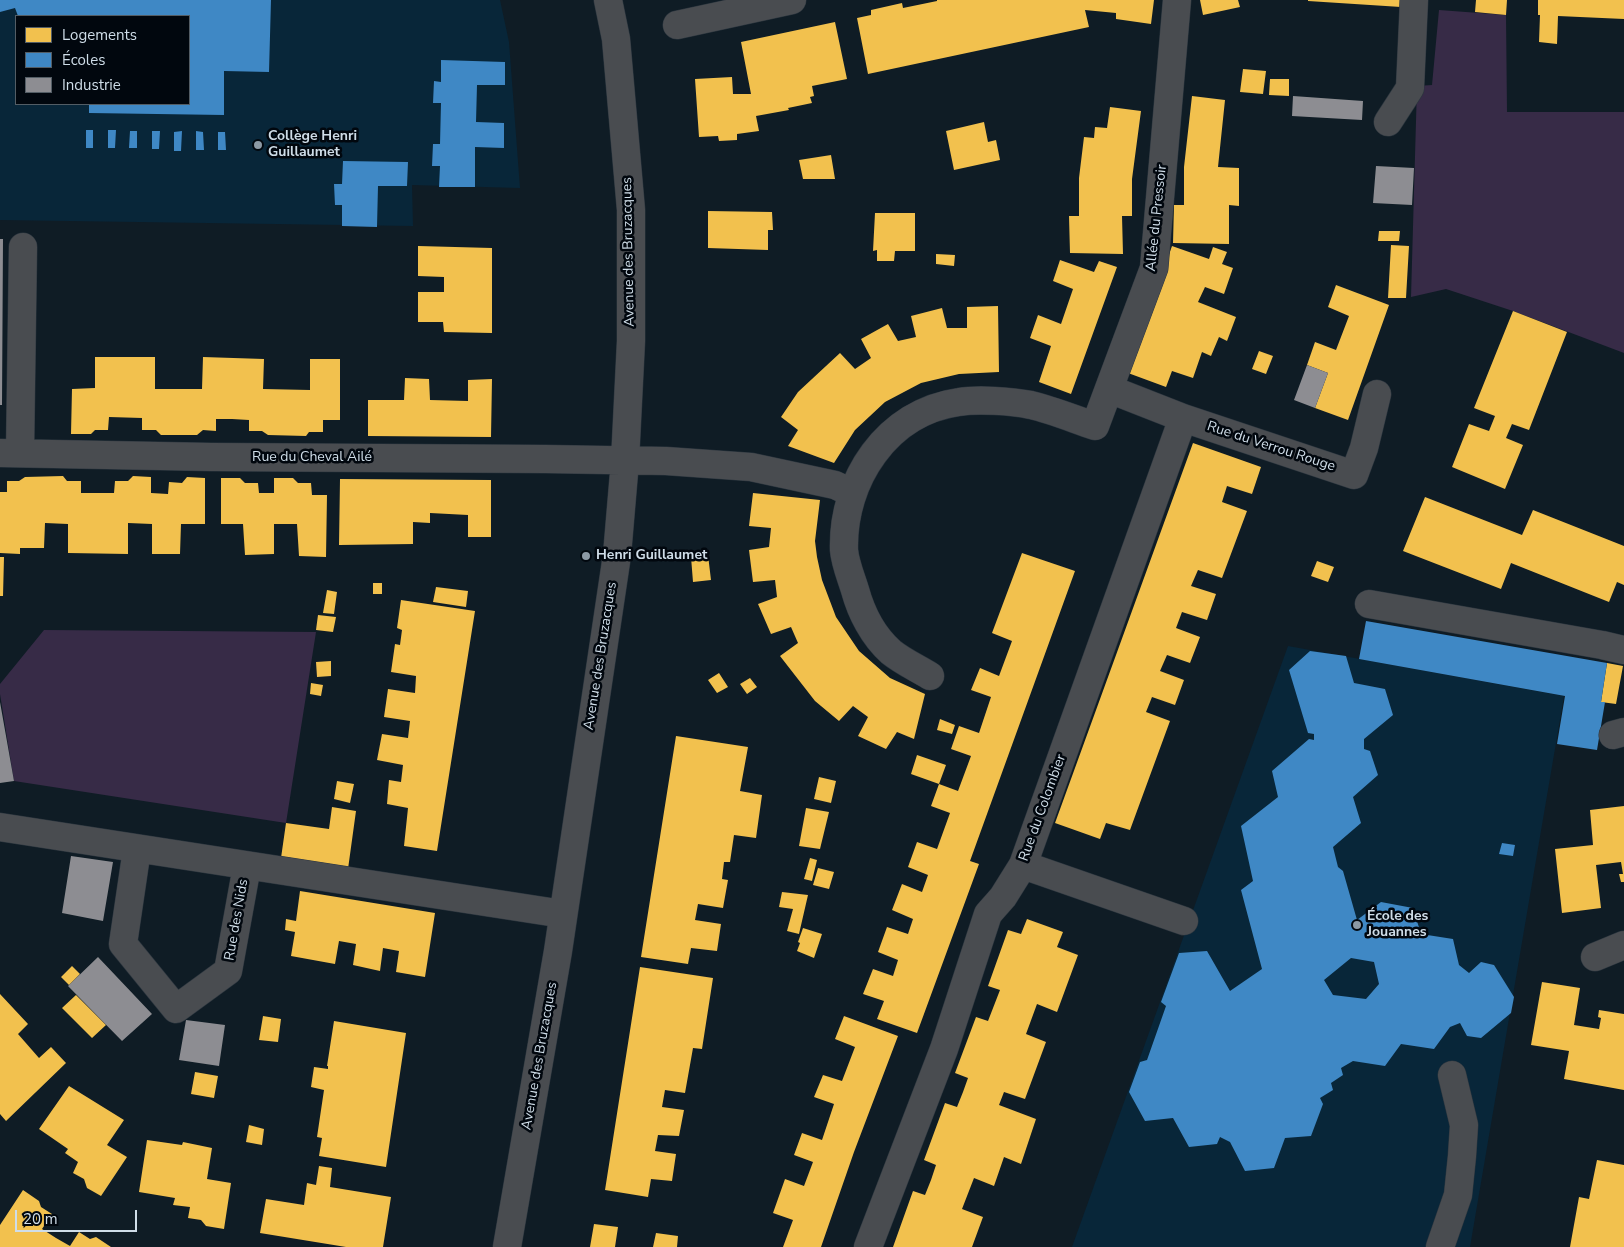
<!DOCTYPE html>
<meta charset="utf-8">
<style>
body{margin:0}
#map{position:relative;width:1624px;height:1247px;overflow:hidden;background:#0f1c25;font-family:"Nunito Sans",sans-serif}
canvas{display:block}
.legend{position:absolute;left:15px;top:15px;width:175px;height:90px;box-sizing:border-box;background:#01070e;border:1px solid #535d65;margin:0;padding:6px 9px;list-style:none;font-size:15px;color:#cfdde8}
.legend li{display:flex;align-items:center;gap:10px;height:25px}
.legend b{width:25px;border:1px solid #535d65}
.scale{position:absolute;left:15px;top:1210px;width:122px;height:22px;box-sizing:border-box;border:2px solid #cfdde8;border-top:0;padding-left:6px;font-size:15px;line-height:18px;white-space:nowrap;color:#cfdde8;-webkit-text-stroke:4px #01070e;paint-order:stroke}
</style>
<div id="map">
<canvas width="1624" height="1247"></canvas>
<ul class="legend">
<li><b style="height:14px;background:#f2c14e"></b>Logements</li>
<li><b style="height:14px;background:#3f88c5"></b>Écoles</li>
<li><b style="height:14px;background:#8d8d92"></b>Industrie</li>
</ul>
<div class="scale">20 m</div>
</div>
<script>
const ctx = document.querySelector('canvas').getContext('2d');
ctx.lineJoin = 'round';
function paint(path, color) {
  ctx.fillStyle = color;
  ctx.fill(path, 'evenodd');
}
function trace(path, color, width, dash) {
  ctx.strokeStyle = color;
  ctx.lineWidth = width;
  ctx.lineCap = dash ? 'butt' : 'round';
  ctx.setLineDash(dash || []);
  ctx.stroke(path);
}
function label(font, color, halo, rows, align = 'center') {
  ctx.font = font + ' "Nunito Sans",sans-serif';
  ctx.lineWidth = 5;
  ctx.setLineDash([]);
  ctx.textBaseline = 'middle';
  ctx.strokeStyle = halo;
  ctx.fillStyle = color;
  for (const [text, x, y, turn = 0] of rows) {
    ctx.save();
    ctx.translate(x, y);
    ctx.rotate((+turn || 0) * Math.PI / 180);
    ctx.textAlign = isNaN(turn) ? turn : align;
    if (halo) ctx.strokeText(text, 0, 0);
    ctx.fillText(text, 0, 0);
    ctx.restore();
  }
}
paint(new Path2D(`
 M 0,0 L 500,0 L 509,42 L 520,188 L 412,185 L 413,226 L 0,220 ZM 16,16 L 189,16 L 189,104 L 16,104 Z
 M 1288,646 L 1564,696 L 1470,1247 L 1072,1247 Z`), '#082639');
paint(new Path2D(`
 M 1439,10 L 1506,15 L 1507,112 L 1624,112 L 1624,353 L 1513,311 L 1446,289 L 1411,297 L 1417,86 L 1432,85 Z
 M 44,630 L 316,632 L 286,823 L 14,781 L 0,694 L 0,684 Z`), '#372b47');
paint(new Path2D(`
 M 937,0 L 1154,0 L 1151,24 L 1116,19 L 1116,13 L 1085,10 L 1089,27 L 868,74 L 857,18 L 871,15 L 871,10 L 902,3 L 903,8 L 937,1 Z
 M 1200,0 L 1238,0 L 1240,7 L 1203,15 Z
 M 1308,0 L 1401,0 L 1401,7 L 1308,1 Z
 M 1476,0 L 1507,0 L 1506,15 L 1475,12 Z
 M 1538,0 L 1624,0 L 1624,19 L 1558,16 L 1557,44 L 1539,42 L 1540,15 L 1538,15 Z
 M 835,22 L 847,79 L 812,86 L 814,96 L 810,97 L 812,103 L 788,108 L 789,110 L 756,116 L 759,131 L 737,134 L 737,140 L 719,141 L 718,136 L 699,137 L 695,79 L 732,77 L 733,94 L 751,94 L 741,42 Z
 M 1243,69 L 1266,71 L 1263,94 L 1240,92 Z
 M 1270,79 L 1289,79 L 1289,96 L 1269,95 Z
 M 1192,96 L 1225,100 L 1218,167 L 1239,168 L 1239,206 L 1229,205 L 1229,244 L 1173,243 L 1174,205 L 1184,205 L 1184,167 Z
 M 1110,107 L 1141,111 L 1132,179 L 1132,216 L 1122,216 L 1123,254 L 1070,253 L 1069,216 L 1079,216 L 1079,178 L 1084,137 L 1094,138 L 1095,127 L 1107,128 Z
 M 984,122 L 988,142 L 996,140 L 1000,160 L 954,170 L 946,131 Z
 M 831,155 L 835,179 L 803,179 L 799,160 Z
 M 708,211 L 772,212 L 773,230 L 768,230 L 768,250 L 708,248 Z
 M 875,213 L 915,213 L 915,251 L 895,251 L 894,261 L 877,261 L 877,250 L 873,251 Z
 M 1379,231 L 1400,231 L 1399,241 L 1378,241 Z
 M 1391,245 L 1409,246 L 1406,298 L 1388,298 Z
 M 418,246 L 492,248 L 492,333 L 444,332 L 443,322 L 418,322 L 418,292 L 444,292 L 444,277 L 418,276 Z
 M 1172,246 L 1209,259 L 1213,247 L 1227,252 L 1222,264 L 1233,268 L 1224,294 L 1205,287 L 1198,302 L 1236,317 L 1227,341 L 1219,337 L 1211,356 L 1202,352 L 1193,378 L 1172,371 L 1166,387 L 1128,373 Z
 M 936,254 L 955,255 L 954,266 L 936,264 Z
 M 1060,260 L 1094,272 L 1099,261 L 1117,267 L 1071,394 L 1039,382 L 1051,346 L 1030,338 L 1038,315 L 1061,324 L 1073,289 L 1053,281 Z
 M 1336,285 L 1389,305 L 1348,420 L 1315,408 L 1328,373 L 1307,365 L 1315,342 L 1336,350 L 1349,316 L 1328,307 Z
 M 998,306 L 999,372 L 959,374 L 921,383 L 885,402 L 855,430 L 834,463 L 788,446 L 798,430 L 781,417 L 798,392 L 840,353 L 855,369 L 871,358 L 861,339 L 888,324 L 898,341 L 916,337 L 911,316 L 942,308 L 947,328 L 967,328 L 967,307 Z
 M 1513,311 L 1567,332 L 1529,430 L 1512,424 L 1506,438 L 1523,445 L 1505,489 L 1452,467 L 1469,424 L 1489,431 L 1495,416 L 1474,408 Z
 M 1259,351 L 1273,356 L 1266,374 L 1252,369 Z
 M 95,357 L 155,357 L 155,389 L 202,389 L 203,357 L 264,359 L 263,389 L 310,390 L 310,359 L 340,359 L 340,420 L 323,420 L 323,432 L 309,432 L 306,436 L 268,435 L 262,431 L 249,431 L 249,420 L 232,419 L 216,419 L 216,431 L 203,430 L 197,435 L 161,435 L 156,430 L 142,430 L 142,418 L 109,417 L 108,430 L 95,430 L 91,434 L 71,434 L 72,389 L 95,388 Z
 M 405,378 L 429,379 L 430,400 L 468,401 L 468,380 L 492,379 L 491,437 L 368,436 L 368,400 L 404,400 Z
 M 1193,443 L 1261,467 L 1252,494 L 1227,486 L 1222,502 L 1247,511 L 1222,578 L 1198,570 L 1191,586 L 1216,594 L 1207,620 L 1182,612 L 1176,628 L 1200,637 L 1190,663 L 1167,655 L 1160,671 L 1184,680 L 1175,705 L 1152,697 L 1146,712 L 1170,721 L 1130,830 L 1106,823 L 1100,839 L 1055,823 Z
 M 63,476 L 67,481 L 81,481 L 81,493 L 114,493 L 115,481 L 128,481 L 133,476 L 151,477 L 151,493 L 168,494 L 169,482 L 182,483 L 187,477 L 205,478 L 205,524 L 181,524 L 180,554 L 152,554 L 152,524 L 128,523 L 128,554 L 68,553 L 68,524 L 45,523 L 44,548 L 20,548 L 20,554 L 0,553 L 0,492 L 7,492 L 7,481 L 19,481 L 25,477 Z
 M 221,478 L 240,478 L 245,483 L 258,483 L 259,493 L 274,493 L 274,478 L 293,478 L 298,483 L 311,483 L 312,495 L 327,495 L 326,557 L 299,556 L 297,524 L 274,524 L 274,554 L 245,555 L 243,524 L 221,524 Z
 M 340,479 L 491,480 L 491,537 L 468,537 L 468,515 L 430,513 L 430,523 L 413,522 L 413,544 L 339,545 Z
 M 753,493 L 820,500 L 815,541 L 817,557 L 822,580 L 836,617 L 859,651 L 890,678 L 925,694 L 914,739 L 897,732 L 886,749 L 858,736 L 868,717 L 853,706 L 839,721 L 815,701 L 780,656 L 798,643 L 791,627 L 771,634 L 758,604 L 777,597 L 775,580 L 753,582 L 749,550 L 769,547 L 771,528 L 749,526 Z
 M 1425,497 L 1522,535 L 1533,510 L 1624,546 L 1624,585 L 1617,582 L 1609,602 L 1511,563 L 1501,589 L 1403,551 Z
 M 1022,553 L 1075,571 L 970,861 L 979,864 L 917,1033 L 877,1019 L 884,1001 L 863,994 L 873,969 L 893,976 L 898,960 L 878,952 L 887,927 L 908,934 L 913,919 L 892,910 L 902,884 L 922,892 L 928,875 L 908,867 L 917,842 L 937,849 L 950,813 L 931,806 L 939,784 L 958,791 L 971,756 L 951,749 L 959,726 L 979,733 L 991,697 L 971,690 L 980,668 L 999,676 L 1012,641 L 992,633 Z
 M 708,555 L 711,580 L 693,582 L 691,557 Z
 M 0,557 L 4,557 L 3,596 L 0,596 Z
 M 1317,561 L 1334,567 L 1328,582 L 1311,576 Z
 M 373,583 L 382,583 L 382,594 L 373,594 Z
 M 436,587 L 468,591 L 466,607 L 433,602 Z
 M 327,590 L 337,592 L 334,614 L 323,613 Z
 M 401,600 L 475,611 L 437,851 L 404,846 L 408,808 L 387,804 L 389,780 L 401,782 L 403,765 L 377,760 L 382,734 L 408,738 L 410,721 L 384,717 L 388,689 L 415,693 L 416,676 L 391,672 L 395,644 L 400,645 L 402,630 L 397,628 Z
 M 318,615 L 336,617 L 333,632 L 316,630 Z
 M 331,661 L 331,676 L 317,677 L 316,662 Z
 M 1607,663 L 1623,666 L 1616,704 L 1601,702 Z
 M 719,673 L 728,687 L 717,693 L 708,680 Z
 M 750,678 L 757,687 L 747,694 L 740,684 Z
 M 311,683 L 323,685 L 321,696 L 310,694 Z
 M 940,719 L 955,725 L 952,734 L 937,730 Z
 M 676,736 L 748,747 L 740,791 L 762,795 L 756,838 L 734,835 L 730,862 L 724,862 L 722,879 L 728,880 L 723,908 L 698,904 L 695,920 L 721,924 L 717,951 L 691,948 L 688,964 L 641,957 Z
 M 917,755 L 946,765 L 939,784 L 911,774 Z
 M 819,777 L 836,781 L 831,803 L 814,799 Z
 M 337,781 L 354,784 L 350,803 L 334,799 Z
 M 1624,806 L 1624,882 L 1621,882 L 1619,874 L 1623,874 L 1621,862 L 1596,865 L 1601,908 L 1562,913 L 1555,849 L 1593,845 L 1590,810 Z
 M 332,807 L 356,811 L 348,869 L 281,858 L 286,823 L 329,829 Z
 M 806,808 L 829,812 L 820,849 L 799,846 Z
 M 810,858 L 817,860 L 812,881 L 804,879 Z
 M 818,868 L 834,872 L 829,889 L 813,885 Z
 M 300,891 L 435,913 L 425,977 L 396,972 L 399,951 L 383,948 L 380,971 L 353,965 L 356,944 L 339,941 L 335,964 L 291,956 L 295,932 L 285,930 L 286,919 L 296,921 Z
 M 782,892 L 808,895 L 799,934 L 787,931 L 793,909 L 779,907 Z
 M 1027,919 L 1063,932 L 1057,947 L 1078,955 L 1057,1012 L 1037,1004 L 1026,1034 L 1046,1042 L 1025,1099 L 1004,1092 L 999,1105 L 1036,1119 L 1021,1164 L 1004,1157 L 994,1186 L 974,1178 L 962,1209 L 983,1217 L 972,1247 L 893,1247 L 913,1191 L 925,1195 L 931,1180 L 936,1165 L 924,1160 L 945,1103 L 957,1107 L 963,1092 L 968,1078 L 955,1073 L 976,1017 L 988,1021 L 1000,990 L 988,986 L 1008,930 L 1021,934 Z
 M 803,928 L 822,934 L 814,958 L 797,951 L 800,943 L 798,942 Z
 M 72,966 L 80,974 L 69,985 L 61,977 Z
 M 640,967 L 713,978 L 702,1049 L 693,1048 L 685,1093 L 665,1090 L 662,1107 L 684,1110 L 679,1136 L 658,1135 L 655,1151 L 676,1154 L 672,1181 L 651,1179 L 648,1197 L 605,1190 Z
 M 1542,982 L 1580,988 L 1574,1025 L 1599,1029 L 1601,1018 L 1598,1017 L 1599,1010 L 1624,1014 L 1624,1090 L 1564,1079 L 1569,1051 L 1531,1045 Z
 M 0,994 L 28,1024 L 18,1034 L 39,1058 L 51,1047 L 66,1063 L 6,1121 L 0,1114 Z
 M 76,995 L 106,1025 L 92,1038 L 62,1008 Z
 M 263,1016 L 281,1019 L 278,1042 L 259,1040 Z
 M 844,1016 L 898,1036 L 854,1152 L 821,1247 L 783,1247 L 793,1220 L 773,1213 L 785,1179 L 804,1186 L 813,1162 L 794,1155 L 802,1133 L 822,1140 L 834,1104 L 814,1097 L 823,1075 L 842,1081 L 855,1047 L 835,1039 Z
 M 334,1021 L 406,1033 L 386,1167 L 319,1156 L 322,1138 L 317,1137 L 324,1090 L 311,1087 L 314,1067 L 328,1069 L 328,1066 L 327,1066 Z
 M 195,1072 L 218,1076 L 214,1098 L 191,1094 Z
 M 69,1086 L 124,1120 L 107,1145 L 127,1157 L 101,1196 L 87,1188 L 84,1179 L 73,1173 L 78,1162 L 65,1153 L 68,1149 L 39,1129 Z
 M 249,1125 L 264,1129 L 262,1145 L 246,1142 Z
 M 147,1140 L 182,1145 L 183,1142 L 212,1148 L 207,1179 L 231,1183 L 224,1229 L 206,1226 L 201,1220 L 188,1218 L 190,1207 L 173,1205 L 175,1198 L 139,1192 Z
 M 1597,1160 L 1624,1165 L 1624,1247 L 1570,1247 L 1579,1197 L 1589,1199 Z
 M 319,1166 L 332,1168 L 330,1187 L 391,1197 L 383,1247 L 346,1247 L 260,1233 L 266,1199 L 304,1205 L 307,1183 L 316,1185 Z
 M 23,1190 L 39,1201 L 41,1207 L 52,1214 L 42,1229 L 56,1238 L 70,1246 L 79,1232 L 90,1239 L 96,1237 L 111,1247 L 0,1247 L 0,1225 Z
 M 594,1224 L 618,1227 L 615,1247 L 590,1247 Z
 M 656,1233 L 678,1236 L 677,1247 L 653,1247 Z`), '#f2c14e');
paint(new Path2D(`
 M 0,0 L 271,0 L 269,72 L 224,71 L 224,115 L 89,113 L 89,104 L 189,104 L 189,16 L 18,16 L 15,8 L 0,12 Z
 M 441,60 L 505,62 L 505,85 L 477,85 L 476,122 L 504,123 L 504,148 L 475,147 L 475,187 L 439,187 L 440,166 L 432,166 L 433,144 L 440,144 L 441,103 L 433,103 L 434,81 L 441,82 Z
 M 86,130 L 93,130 L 93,148 L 86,148 Z
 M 108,130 L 116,130 L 115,148 L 108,148 Z
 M 130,131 L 137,131 L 137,148 L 129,148 Z
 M 152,131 L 160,131 L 159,149 L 152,149 Z
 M 182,131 L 181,151 L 174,151 L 174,132 Z
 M 196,131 L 203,132 L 204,150 L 196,150 Z
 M 218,132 L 225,132 L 226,150 L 218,150 Z
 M 343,161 L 408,162 L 407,186 L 378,186 L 377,227 L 342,226 L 342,205 L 335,205 L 334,184 L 342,184 Z
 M 1366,621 L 1607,663 L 1601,702 L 1605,702 L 1597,750 L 1557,744 L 1565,696 L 1359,659 Z
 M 1310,651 L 1346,656 L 1354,683 L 1385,689 L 1393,715 L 1364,739 L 1364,749 L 1370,751 L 1378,775 L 1353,797 L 1361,823 L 1333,847 L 1338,867 L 1343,871 L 1357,920 L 1381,902 L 1413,908 L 1421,934 L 1453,939 L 1459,965 L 1469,973 L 1481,962 L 1494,965 L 1514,997 L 1511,1013 L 1481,1038 L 1467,1036 L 1460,1023 L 1450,1027 L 1434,1049 L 1401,1044 L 1385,1066 L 1353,1061 L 1341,1068 L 1343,1075 L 1331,1083 L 1333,1090 L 1320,1098 L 1323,1104 L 1311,1136 L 1285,1138 L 1274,1168 L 1245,1171 L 1230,1142 L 1220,1137 L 1217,1144 L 1189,1147 L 1173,1118 L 1145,1121 L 1129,1092 L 1140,1062 L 1147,1060 L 1166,1006 L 1161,1002 L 1179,953 L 1207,951 L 1230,991 L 1262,969 L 1241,890 L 1253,881 L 1241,826 L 1278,797 L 1272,771 L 1309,739 L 1314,740 L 1314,734 L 1308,733 L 1289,670 ZM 1351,958 L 1374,962 L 1379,984 L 1366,999 L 1333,995 L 1324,980 Z
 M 1502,843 L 1515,845 L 1513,856 L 1499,854 Z`), '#3f88c5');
paint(new Path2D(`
 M 1293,96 L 1363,101 L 1362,120 L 1292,116 Z
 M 1376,166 L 1414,168 L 1412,205 L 1373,203 Z
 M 0,239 L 3,239 L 2,405 L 0,405 Z
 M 1307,365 L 1328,373 L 1315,408 L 1294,400 Z
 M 0,702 L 14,781 L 0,783 Z
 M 71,856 L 113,862 L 103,921 L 62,913 Z
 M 98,957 L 152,1014 L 122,1041 L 68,986 Z
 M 186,1020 L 225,1025 L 219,1066 L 179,1060 Z`), '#8d8d92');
const minor = new Path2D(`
 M 677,25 L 792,0
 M 1388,122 L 1410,88 L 1414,0
 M 1109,389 L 1183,418 L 1354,475 L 1364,448 L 1377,394
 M 0,453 L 212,457 L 545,459 L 666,461 L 751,467 L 835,485 L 852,493
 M 20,453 L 23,247
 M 1369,604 L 1602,645 L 1624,650
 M 930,676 C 917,668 902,661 891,652 C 873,636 861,612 855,590 C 851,577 845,563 844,550 C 842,480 887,412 959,402 C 977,399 1012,401 1031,405 C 1052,410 1074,419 1095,426 L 1154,268 L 1177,0
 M 1613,735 L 1624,732
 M 0,827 L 563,914
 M 137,849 L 123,944 L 176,1009 L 228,971 L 247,866
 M 1023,865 L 1184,921
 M 1595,957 L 1624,945
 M 507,1247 L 558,951 L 617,555 L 625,461 L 631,341 L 631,210 L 616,39 L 608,0
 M 868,1247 L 944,1049 L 988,914 L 1003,897 L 1023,865 L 1183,418
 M 1440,1247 L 1458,1195 L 1462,1156 L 1464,1125 L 1452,1075`);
trace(minor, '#2c363f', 29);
trace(minor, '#494c50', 28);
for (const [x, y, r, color] of [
 [258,145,5,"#8c99a4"],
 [586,556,5,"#8c99a4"],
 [1357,925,5,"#8c99a4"]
]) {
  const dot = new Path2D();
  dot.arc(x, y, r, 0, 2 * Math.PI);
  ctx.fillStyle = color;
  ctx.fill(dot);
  trace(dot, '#01070e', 2);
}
label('bold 14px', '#cfdde8', '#01070e', [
 ["Collège Henri",268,137],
 ["Guillaumet",268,153],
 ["Henri Guillaumet",596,556],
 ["École des",1367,917],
 ["Jouannes",1367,933]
], 'left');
label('14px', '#cfdde8', '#01070e', [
 ["Allée du Pressoir",1157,218,-84],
 ["Avenue des Bruzacques",629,252,-91],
 ["Rue du Verrou Rouge",1271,447,18],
 ["Rue du Cheval Ailé",312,458],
 ["Avenue des Bruzacques",601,656,-81],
 ["Rue du Colombier",1043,808,-70],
 ["Rue des Nids",237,920,-80],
 ["Avenue des Bruzacques",540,1056,-80]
]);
</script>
